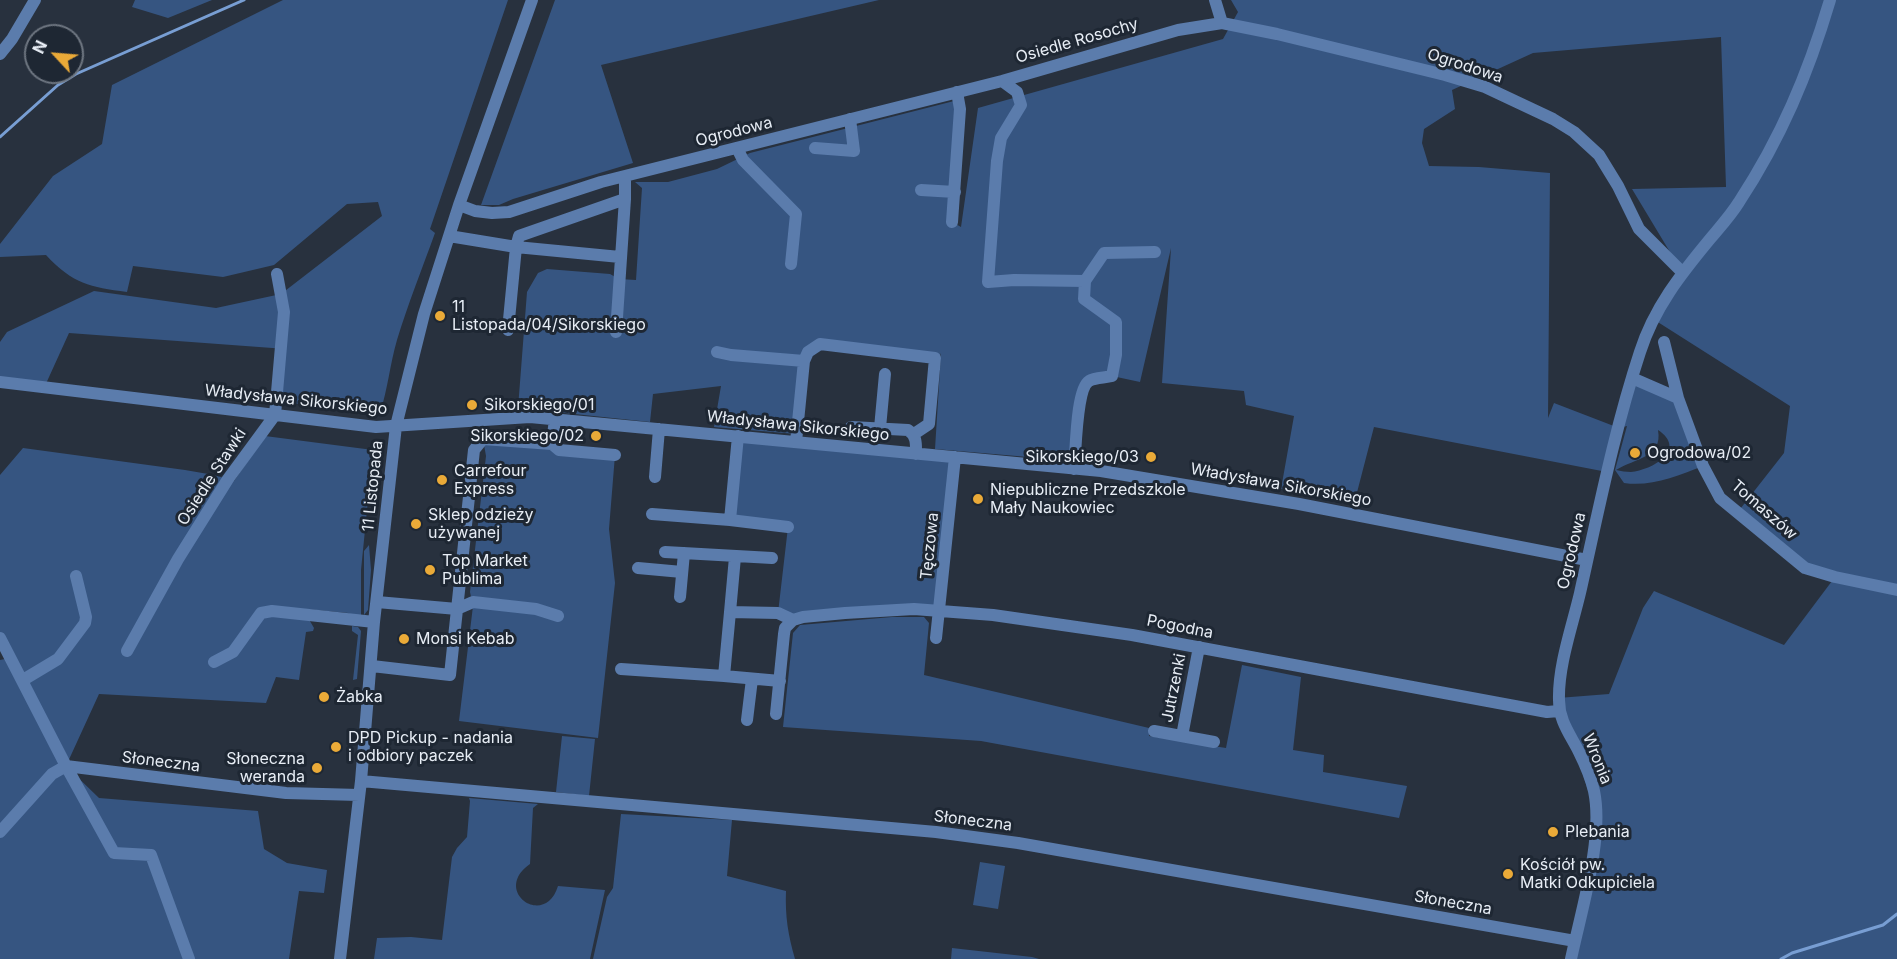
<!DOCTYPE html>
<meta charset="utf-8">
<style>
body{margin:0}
#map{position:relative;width:1897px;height:959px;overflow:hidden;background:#28313e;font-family:Inter,sans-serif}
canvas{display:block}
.north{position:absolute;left:24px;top:24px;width:60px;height:60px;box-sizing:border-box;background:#1e2733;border:2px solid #6e7681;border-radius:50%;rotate:296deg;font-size:16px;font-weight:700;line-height:24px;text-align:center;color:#e7edf5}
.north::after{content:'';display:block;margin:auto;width:21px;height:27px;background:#eaaa38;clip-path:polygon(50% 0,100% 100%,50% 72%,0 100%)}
</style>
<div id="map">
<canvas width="1897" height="959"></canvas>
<div class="north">N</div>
</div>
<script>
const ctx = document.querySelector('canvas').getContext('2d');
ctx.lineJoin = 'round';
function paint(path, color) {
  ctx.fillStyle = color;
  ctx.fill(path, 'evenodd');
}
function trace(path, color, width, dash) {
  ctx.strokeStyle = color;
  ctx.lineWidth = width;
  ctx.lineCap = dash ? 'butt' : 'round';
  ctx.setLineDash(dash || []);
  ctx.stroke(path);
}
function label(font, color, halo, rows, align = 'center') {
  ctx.font = font + ' Inter,sans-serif';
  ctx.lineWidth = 6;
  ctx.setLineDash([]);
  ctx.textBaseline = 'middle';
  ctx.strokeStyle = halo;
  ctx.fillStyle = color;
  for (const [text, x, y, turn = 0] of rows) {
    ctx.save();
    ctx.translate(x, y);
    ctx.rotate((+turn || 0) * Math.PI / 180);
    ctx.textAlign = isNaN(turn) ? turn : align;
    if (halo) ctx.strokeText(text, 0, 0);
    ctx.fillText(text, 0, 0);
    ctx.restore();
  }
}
paint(new Path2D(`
 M 135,0 L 212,0 L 168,18 L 132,7 Z
 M 283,0 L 508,0 L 430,229 L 435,233 C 422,269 408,304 397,340 C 390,364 388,388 380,413 L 280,402 L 286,349 L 69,333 L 44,388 L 0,382 L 0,342 L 7,332 L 94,291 L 216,308 L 281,294 L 382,216 L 378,202 L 347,204 L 274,265 L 223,277 L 133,266 L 127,292 C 90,287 73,284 46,255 L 0,257 L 0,244 L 53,176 L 102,144 L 112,85 Z
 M 555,0 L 879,0 L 601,65 L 633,163 L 513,199 L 499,205 L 481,205 Z
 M 1231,0 L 1897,0 L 1897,959 L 1571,959 L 1597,818 L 1558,698 L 1609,694 L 1643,608 L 1654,591 L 1784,645 L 1835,577 L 1805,568 L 1737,513 L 1784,453 L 1790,406 L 1653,319 L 1682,272 L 1632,189 L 1726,187 L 1721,37 L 1533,53 L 1452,90 L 1455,109 L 1424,129 L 1422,143 L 1429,166 L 1479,167 L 1550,173 L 1548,418 L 1554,403 L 1619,428 L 1632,378 L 1678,398 L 1703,466 C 1677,476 1651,487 1624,483 L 1615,470 L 1627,426 L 1619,428 L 1607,472 L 1374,427 L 1354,504 L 1281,489 L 1294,416 L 1246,405 L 1244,391 L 1162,383 L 1171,248 L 1140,382 L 1112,376 L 1087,382 L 1075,461 L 935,449 L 941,353 L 936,368 L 936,364 L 820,344 L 808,352 L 796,434 L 714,427 L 721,386 L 653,394 L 650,422 L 518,408 L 527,292 L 538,273 L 547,269 L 610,274 L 619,279 L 636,280 L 642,188 L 635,182 L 668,182 L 717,169 L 750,153 L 958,100 L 952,222 L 961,227 L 978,108 L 1223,39 L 1238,12 ZM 1658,430 C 1688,450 1652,470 1631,472 C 1626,472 1621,471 1616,470 C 1635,458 1663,458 1658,430 Z
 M 265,436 L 373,450 L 361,570 L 361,621 L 348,613 L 306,609 L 307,616 L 314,628 L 313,631 L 306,632 L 299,680 L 276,677 L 266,703 L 99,694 L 66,766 L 99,798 L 258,811 L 264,849 L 287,863 L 327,870 L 324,893 L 299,891 L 289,959 L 0,959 L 0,660 L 10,658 L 0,638 L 0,475 L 23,448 L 185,470 L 214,475 L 234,481 Z
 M 738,436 L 955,457 L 940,610 L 803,617 L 778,613 L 788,527 L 730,520 Z
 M 483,439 L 615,455 L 609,529 L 615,583 L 598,738 L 459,721 L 473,606 L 470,592 L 486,456 Z
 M 369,545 L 371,570 L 368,610 L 364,615 L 364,551 Z
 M 892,617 L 924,617 L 929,623 L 924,675 L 1149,728 L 1149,736 L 1226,748 L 1242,665 L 1301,677 L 1293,750 L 1324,755 L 1323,772 L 1407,786 L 1399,818 L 981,741 L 783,727 L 793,633 L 800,625 Z
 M 352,626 L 358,627 L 361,631 L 357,679 L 353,680 L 358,635 L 352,631 Z
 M 562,736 L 595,739 L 589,796 L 556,792 Z
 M 469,798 L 538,804 L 533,808 L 530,864 C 491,891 545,929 558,886 L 605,890 L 590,959 L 374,959 L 377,938 L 411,937 L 442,940 L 452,857 L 457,848 L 467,837 L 470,801 Z
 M 621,814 L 732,820 L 727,876 L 786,891 C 785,916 788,935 795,959 L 593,959 L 607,897 L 613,888 Z
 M 980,862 L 1005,866 L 998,909 L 973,905 Z
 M 952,948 L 1032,957 L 1039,959 L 951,959 Z`), '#365581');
trace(new Path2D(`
 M 0,137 L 58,85 L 76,74 L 244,0
 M 1781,959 L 1792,953 L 1883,925 L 1897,914`), '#789ed3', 3);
trace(new Path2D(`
 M 1215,0 L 1222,23
 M 0,54 L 12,39 L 35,0
 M 1002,81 L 1017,92 L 1021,105 L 1001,138 L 997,161 L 988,282 L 1014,280 L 1085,281
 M 737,148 L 743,160 L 796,214 L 791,264
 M 815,148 L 854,151 L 850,119
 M 921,190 L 955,192
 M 459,205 L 475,211 L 492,213 L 509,212 L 601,182 L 1002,81 L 1178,30 L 1222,23 L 1277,34 L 1445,75 L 1485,87 L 1553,119 L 1574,132 L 1599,155 L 1618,186 L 1639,229 L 1682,272
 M 952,222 L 960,109 L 957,92
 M 449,236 L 516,247 L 620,257
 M 508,330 L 516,247 L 519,236 L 625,199
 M 616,332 L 625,199 L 625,177
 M 1664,342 L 1678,398
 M 717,352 L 731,355 L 804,361
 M 1632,378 L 1678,398 L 1703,466 L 1720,498 L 1805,568 L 1835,577 L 1897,590
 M 0,382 L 376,427 L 530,417 L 1101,471 L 1299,504 L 1587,560
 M 851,427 L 908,430 C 917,436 916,444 916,454
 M 880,428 L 885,374
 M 796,442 L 804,361 L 808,352 L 820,344 L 935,358 L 929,424 L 914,434
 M 552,444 L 559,450 L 615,455
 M 1074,469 C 1076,452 1076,389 1089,381 C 1095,377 1105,378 1112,376 L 1116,355 L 1116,322 L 1084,299 L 1085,281 L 1104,253 L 1155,252
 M 655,477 L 659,429
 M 652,514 L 730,520 L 788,527
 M 730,520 L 738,436
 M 665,552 L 772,558
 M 638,568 L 682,572
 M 680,597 L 684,553
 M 377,602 L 457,609 L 473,602 L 536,609 L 558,616
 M 730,612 L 735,557
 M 0,638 L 66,766 L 52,774 L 0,832
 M 936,638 L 955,457
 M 127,651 L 178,559 L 228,479 L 275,415 L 284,312 L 277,274
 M 214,662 L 233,652 L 261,613 L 272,611 L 374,622
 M 372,666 L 450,675 L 474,450 L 483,439 L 552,444 L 555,419
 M 621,669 L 724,676 L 730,612 L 778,613 L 793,620 L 803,617 L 845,613 L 914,609 L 993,615 L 1132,635 L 1547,712 L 1559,711
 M 724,676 L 780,681
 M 23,680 L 58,659 L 85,623 L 86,617 L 76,576
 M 776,714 L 784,634 L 785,628 L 793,620
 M 747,720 L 752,679
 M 1154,731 L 1214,742
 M 1182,736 L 1199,647
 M 66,766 L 286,793 L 359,795
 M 66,766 L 114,853 L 151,855 L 189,959
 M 361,781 L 936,832 L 1018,843 L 1575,941
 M 340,959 L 361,781 L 374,622 L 396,426 L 424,314 L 459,205 L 532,0
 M 1571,959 C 1581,911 1604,838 1594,791 C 1591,778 1585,764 1579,752 C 1570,734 1559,721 1559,700 C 1558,666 1572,627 1580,593 C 1598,513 1614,431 1640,352 C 1654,308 1681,274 1710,239 C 1720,227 1731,215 1739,202 C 1781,138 1808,74 1830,0`), '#5b7cac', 12);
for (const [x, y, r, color] of [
 [440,316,6,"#eaaa38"],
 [472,405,6,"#eaaa38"],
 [596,436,6,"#eaaa38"],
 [1635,453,6,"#eaaa38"],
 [1151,457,6,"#eaaa38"],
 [442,480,6,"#eaaa38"],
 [978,499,6,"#eaaa38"],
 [416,524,6,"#eaaa38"],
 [430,570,6,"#eaaa38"],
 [404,639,6,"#eaaa38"],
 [324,697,6,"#eaaa38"],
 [336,747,6,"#eaaa38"],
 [317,768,6,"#eaaa38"],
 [1553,832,6,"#eaaa38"],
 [1508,874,6,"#eaaa38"]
]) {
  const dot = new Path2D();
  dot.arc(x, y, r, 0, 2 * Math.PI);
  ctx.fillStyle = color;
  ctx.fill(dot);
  trace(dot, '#1e2733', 2);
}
label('16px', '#e7edf5', '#1e2733', [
 ["Osiedle Rosochy",1077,41,-16],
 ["Ogrodowa",1465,66,18],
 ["Ogrodowa",734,132,-14],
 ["Władysława Sikorskiego",296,400,6],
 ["Władysława Sikorskiego",798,426,6],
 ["Osiedle Stawki",212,477,-57],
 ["Władysława Sikorskiego",1281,485,10],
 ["11 Listopada",373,486,-84],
 ["Tomaszów",1764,510,41],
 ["Tęczowa",930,546,-84],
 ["Ogrodowa",1572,551,-77],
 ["Pogodna",1180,627,11],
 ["Jutrzenki",1174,688,-79],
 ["Wronia",1597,759,68],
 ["Słoneczna",161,762,7],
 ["Słoneczna",973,821,7],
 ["Słoneczna",1453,903,10]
]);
label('16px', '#e7edf5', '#1e2733', [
 ["11",452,307],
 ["Listopada/04/Sikorskiego",452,325],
 ["Sikorskiego/01",484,405],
 ["Sikorskiego/02",584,436,"right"],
 ["Ogrodowa/02",1647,453],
 ["Sikorskiego/03",1139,457,"right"],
 ["Carrefour",454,471],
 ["Express",454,489],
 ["Niepubliczne Przedszkole",990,490],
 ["Mały Naukowiec",990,508],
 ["Sklep odzieży",428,515],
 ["używanej",428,533],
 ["Top Market",442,561],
 ["Publima",442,579],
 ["Monsi Kebab",416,639],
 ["Żabka",336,697],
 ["DPD Pickup - nadania",348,738],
 ["i odbiory paczek",348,756],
 ["Słoneczna",305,759,"right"],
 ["weranda",305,777,"right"],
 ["Plebania",1565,832],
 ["Kościół pw.",1520,865],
 ["Matki Odkupiciela",1520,883]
], 'left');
</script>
